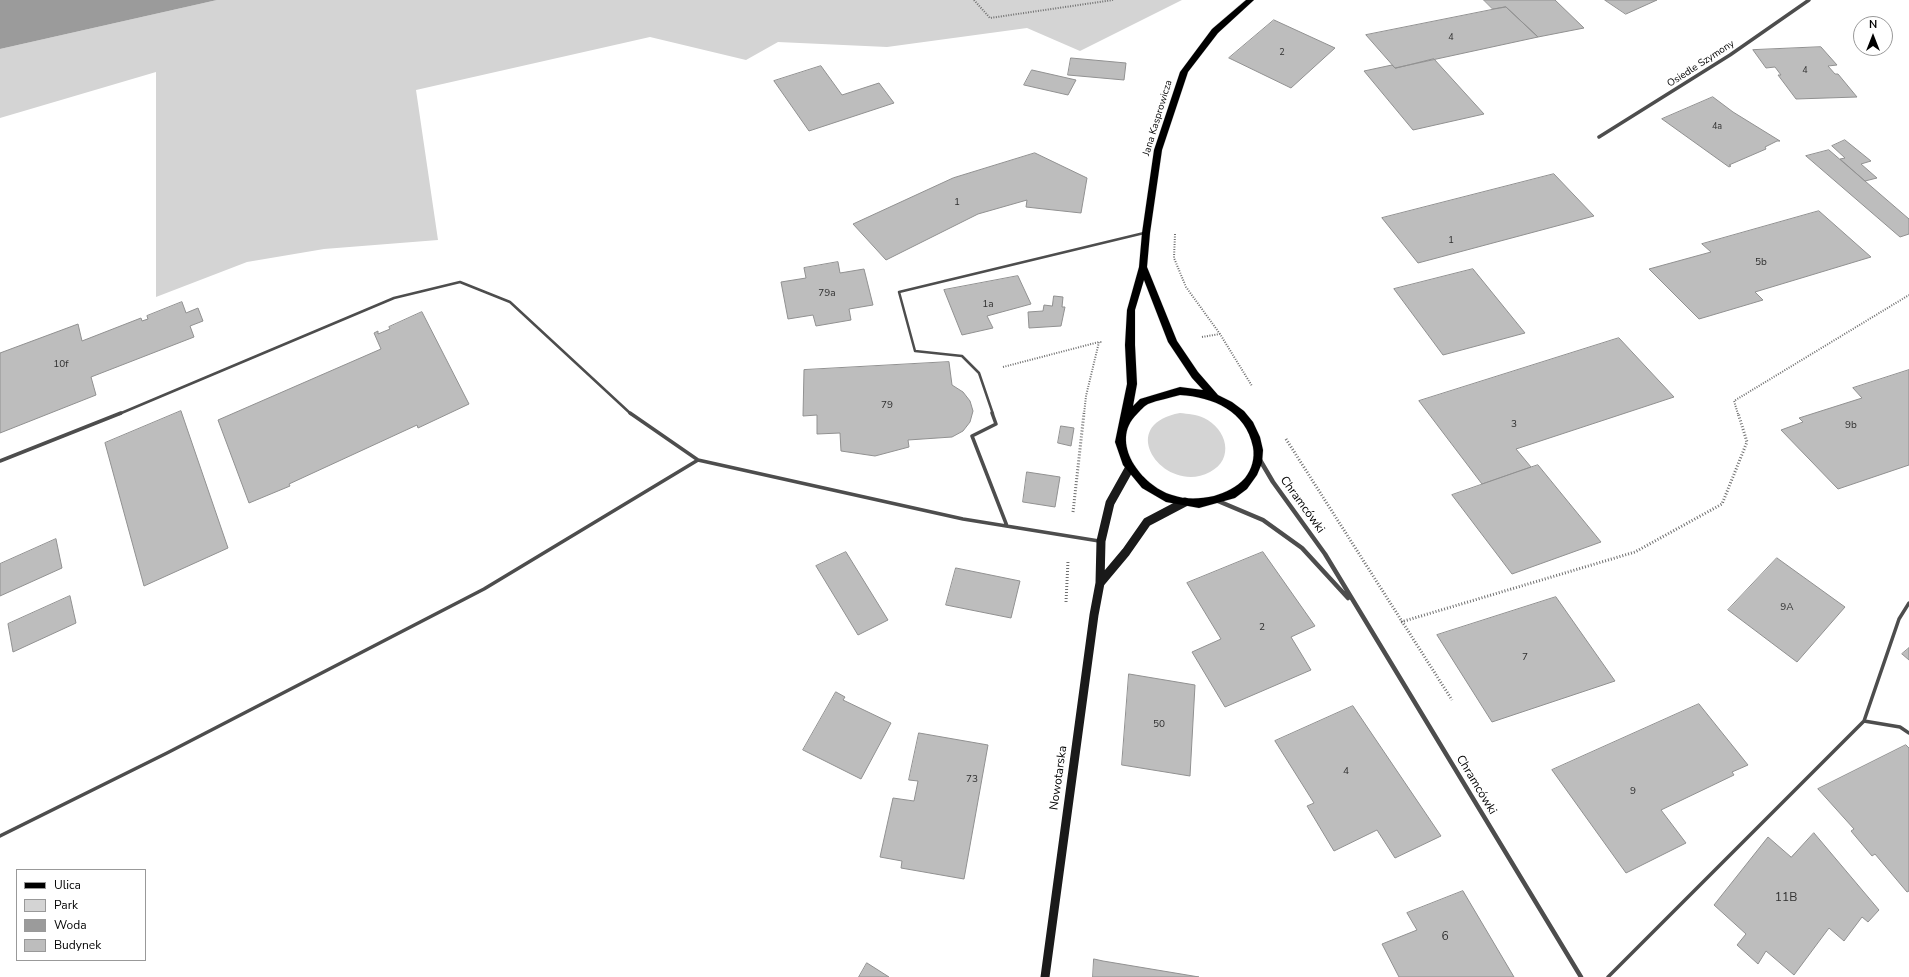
<!DOCTYPE html>
<meta charset="utf-8">
<style>
body{margin:0}
#map{position:relative;width:1909px;height:977px;overflow:hidden;background:#fff;font-family:"Nunito Sans",sans-serif}
canvas{display:block}
.legend{position:absolute;left:16px;top:869px;width:130px;height:92px;box-sizing:border-box;background:#fff;border:1px solid #999;margin:0;padding:5px 7px;list-style:none;font-size:12px;color:#000}
.legend li{display:flex;align-items:center;gap:8px;height:20px}
.legend b{width:20px;border:1px solid #999}
.north{position:absolute;left:1853px;top:16px;width:40px;height:40px;box-sizing:border-box;background:#fff;border:1px solid #999;border-radius:50%;rotate:0deg;font-size:11px;font-weight:700;line-height:16px;text-align:center;color:#000}
.north::after{content:'';display:block;margin:auto;width:14px;height:18px;background:#000;clip-path:polygon(50% 0,100% 100%,50% 72%,0 100%)}
</style>
<div id="map">
<canvas width="1909" height="977"></canvas>
<ul class="legend">
<li><b style="height:5px;background:#000"></b>Ulica</li>
<li><b style="height:11px;background:#d4d4d4"></b>Park</li>
<li><b style="height:11px;background:#9b9b9b"></b>Woda</li>
<li><b style="height:11px;background:#bdbdbd"></b>Budynek</li>
</ul>
<div class="north">N</div>
</div>
<script>
const ctx = document.querySelector('canvas').getContext('2d');
ctx.lineJoin = 'round';
function paint(path, color) {
  ctx.fillStyle = color;
  ctx.fill(path, 'evenodd');
}
function trace(path, color, width, dash) {
  ctx.strokeStyle = color;
  ctx.lineWidth = width;
  ctx.lineCap = dash ? 'butt' : 'round';
  ctx.setLineDash(dash || []);
  ctx.stroke(path);
}
function label(font, color, halo, rows, align = 'center') {
  ctx.font = font + ' "Nunito Sans",sans-serif';
  ctx.lineWidth = 3;
  ctx.setLineDash([]);
  ctx.textBaseline = 'middle';
  ctx.strokeStyle = halo;
  ctx.fillStyle = color;
  for (const [text, x, y, turn = 0] of rows) {
    ctx.save();
    ctx.translate(x, y);
    ctx.rotate((+turn || 0) * Math.PI / 180);
    ctx.textAlign = isNaN(turn) ? turn : align;
    if (halo) ctx.strokeText(text, 0, 0);
    ctx.fillText(text, 0, 0);
    ctx.restore();
  }
}
paint(new Path2D(`
 M 217,0 L 1182,0 L 1080,51 L 1027,28 L 887,47 L 778,42 L 746,60 L 650,37 L 416,90 L 438,240 L 324,249 L 247,262 L 156,297 L 156,72 L 0,118 L 0,49 Z
 M 1180,413 C 1188,414 1196,414 1204,418 C 1227,429 1235,459 1210,472 C 1165,496 1113,425 1180,413 Z`), '#d4d4d4');
paint(new Path2D(`
 M 0,0 L 217,0 L 0,49 Z`), '#9b9b9b');
const building = new Path2D(`
 M 1484,0 L 1555,0 L 1584,28 L 1538,37 L 1506,7 L 1493,9 Z
 M 1605,0 L 1657,0 L 1626,14 Z
 M 1506,7 L 1538,37 L 1395,68 L 1366,35 Z
 M 1274,20 L 1335,48 L 1291,88 L 1229,58 Z
 M 1821,47 L 1837,65 L 1828,66 L 1835,74 L 1838,74 L 1857,97 L 1796,99 L 1778,75 L 1781,75 L 1775,67 L 1766,68 L 1753,50 Z
 M 1071,58 L 1126,63 L 1124,80 L 1068,75 Z
 M 1434,59 L 1484,114 L 1413,130 L 1364,71 L 1392,65 L 1395,68 Z
 M 821,66 L 842,95 L 879,83 L 894,103 L 809,131 L 774,81 Z
 M 1032,70 L 1076,80 L 1068,95 L 1024,85 Z
 M 1713,97 L 1733,112 L 1780,141 L 1777,141 L 1765,147 L 1766,149 L 1729,165 L 1731,166 L 1729,167 L 1662,119 Z
 M 1845,140 L 1871,161 L 1861,164 L 1877,178 L 1865,181 L 1840,159 L 1845,158 L 1832,146 Z
 M 1829,150 L 1909,219 L 1909,234 L 1900,237 L 1806,156 Z
 M 1035,153 L 1087,178 L 1081,213 L 1026,207 L 1027,200 L 978,214 L 886,260 L 853,224 L 953,178 Z
 M 1554,174 L 1594,216 L 1418,263 L 1382,218 Z
 M 1819,211 L 1871,257 L 1755,292 L 1763,300 L 1699,319 L 1649,269 L 1711,252 L 1702,244 Z
 M 838,262 L 840,273 L 864,269 L 873,305 L 849,309 L 851,320 L 816,326 L 813,315 L 788,319 L 781,282 L 806,278 L 804,268 Z
 M 1473,269 L 1525,333 L 1443,355 L 1394,289 Z
 M 1018,276 L 1031,304 L 987,316 L 993,328 L 962,335 L 944,290 Z
 M 1054,296 L 1063,297 L 1062,307 L 1065,307 L 1061,326 L 1029,328 L 1028,312 L 1043,311 L 1044,305 L 1052,306 Z
 M 182,302 L 186,313 L 198,308 L 203,321 L 190,326 L 194,337 L 91,377 L 96,395 L 0,433 L 0,353 L 78,324 L 82,341 L 141,318 L 142,321 L 148,319 L 147,316 Z
 M 422,312 L 469,404 L 418,428 L 417,425 L 289,484 L 290,486 L 249,503 L 218,420 L 381,349 L 374,333 L 378,331 L 378,334 L 390,329 L 389,327 Z
 M 1619,338 L 1674,397 L 1516,449 L 1531,467 L 1482,484 L 1419,401 Z
 M 949,362 L 952,385 L 963,392 L 970,401 L 973,411 L 970,422 L 963,431 L 952,437 L 908,440 L 909,447 L 875,456 L 841,451 L 840,433 L 817,434 L 817,415 L 803,416 L 804,370 Z
 M 1909,370 L 1909,465 L 1838,489 L 1781,430 L 1803,422 L 1799,418 L 1862,398 L 1853,388 Z
 M 181,411 L 228,548 L 144,586 L 105,443 Z
 M 1061,426 L 1074,428 L 1071,446 L 1058,443 Z
 M 1538,465 L 1601,542 L 1512,574 L 1452,495 Z
 M 1027,472 L 1060,477 L 1055,507 L 1023,502 Z
 M 56,539 L 62,568 L 0,596 L 0,564 Z
 M 846,552 L 888,620 L 858,635 L 816,566 Z
 M 1263,552 L 1315,626 L 1291,637 L 1311,670 L 1225,707 L 1192,652 L 1221,639 L 1187,583 Z
 M 1777,558 L 1845,607 L 1797,662 L 1728,610 Z
 M 956,568 L 1020,581 L 1011,618 L 946,605 Z
 M 70,596 L 76,623 L 13,652 L 8,624 Z
 M 1556,597 L 1615,681 L 1492,722 L 1437,635 Z
 M 1909,648 L 1909,660 L 1902,654 Z
 M 1129,674 L 1195,685 L 1190,776 L 1122,765 Z
 M 836,692 L 845,697 L 843,700 L 891,723 L 861,779 L 803,750 Z
 M 1699,704 L 1748,765 L 1732,772 L 1734,775 L 1661,810 L 1686,843 L 1626,873 L 1552,770 Z
 M 1353,706 L 1441,836 L 1395,858 L 1377,830 L 1334,851 L 1307,806 L 1314,803 L 1275,741 Z
 M 919,733 L 988,745 L 964,879 L 901,868 L 902,861 L 880,857 L 893,798 L 914,801 L 918,781 L 909,780 Z
 M 1906,745 L 1909,748 L 1909,891 L 1907,892 L 1875,854 L 1872,856 L 1851,831 L 1854,829 L 1818,789 Z
 M 1814,833 L 1879,910 L 1868,922 L 1862,917 L 1844,941 L 1829,928 L 1794,975 L 1766,951 L 1758,964 L 1737,945 L 1746,934 L 1714,905 L 1768,837 L 1791,857 Z
 M 1463,891 L 1514,977 L 1399,977 L 1382,944 L 1417,930 L 1407,913 Z
 M 1094,959 L 1103,961 L 1199,977 L 1093,977 Z
 M 867,963 L 889,977 L 859,977 Z`);
paint(building, '#bdbdbd');
trace(building, '#919191', 1);
const primary = new Path2D(`
 M 1246,0 L 1254,0 L 1218,33 L 1188,72 L 1162,150 L 1150,233 L 1147,267 L 1177,341 L 1198,372 L 1218,395 L 1232,402 L 1244,411 L 1253,422 L 1260,437 L 1263,450 L 1262,463 L 1257,475 L 1247,489 L 1235,498 L 1199,508 L 1166,502 L 1142,488 L 1123,465 L 1115,442 L 1127,384 L 1125,345 L 1127,310 L 1139,267 L 1142,233 L 1154,150 L 1180,72 L 1212,29 ZM 1144,280 L 1168,342 L 1192,378 L 1203,390 L 1180,387 L 1140,399 L 1133,406 L 1137,384 L 1135,345 L 1135,310 ZM 1180,395 C 1213,397 1246,411 1253,447 C 1255,458 1252,469 1245,478 C 1236,488 1226,492 1214,496 C 1200,499 1186,500 1172,495 C 1142,486 1108,442 1137,414 C 1140,411 1144,406 1148,404 C 1158,400 1170,398 1180,395 Z`);
trace(primary, '#dbdbdb', 1);
trace(new Path2D(`
 M 974,0 L 990,18 L 1113,0
 M 1175,234 L 1174,258 L 1186,287 L 1220,334
 M 1202,337 L 1220,334 L 1252,386
 M 1003,367 L 1099,342
 M 1084,414 L 1086,396 L 1099,342 L 1102,342
 M 1738,414 L 1734,401 L 1909,295`), '#6f6f6f', 2, [1, 1.5]);
trace(new Path2D(`
 M 1286,439 L 1452,700
 M 1073,512 L 1084,413
 M 1066,602 L 1068,561
 M 1401,622 L 1635,552 L 1722,504 L 1747,442 L 1738,413`), '#6f6f6f', 3, [1, 2]);
trace(new Path2D(`
 M 119,414 L 394,298 L 460,282 L 510,302 L 631,414
 M 993,414 L 979,373 L 962,356 L 915,351 L 899,292 L 1144,233`), '#4d4d4d', 2.5);
trace(new Path2D(`
 M 630,413 L 698,460 L 963,519 L 1099,541
 M 992,413 L 996,424 L 972,436 L 1007,526
 M 0,461 L 121,413
 M 1864,721 L 1899,619 L 1909,603
 M 0,836 L 167,753 L 484,589 L 698,460
 M 1608,977 L 1864,721 L 1900,727 L 1909,733`), '#4d4d4d', 3.5);
trace(new Path2D(`
 M 1599,137 L 1730,55 L 1809,0`), '#4d4d4d', 3.5);
trace(new Path2D(`
 M 1260,460 L 1273,482 L 1325,554 L 1581,977
 M 1218,501 L 1263,520 L 1302,548 L 1348,598`), '#4d4d4d', 4.5);
trace(new Path2D(`
 M 1100,583 L 1126,552 L 1147,522 L 1185,502
 M 1045,977 L 1094,615 L 1100,583 L 1101,541 L 1110,503 L 1129,469`), '#1a1a1a', 9);
paint(primary, '#000');
label('9px', '#2f2f2f', null, [
 ["4",1451,38],
 ["2",1282,53],
 ["4",1805,71],
 ["4a",1717,127]
]);
label('10px', '#000', '#fff', [
 ["Osiedle Szymony",1701,64,-33],
 ["Jana Kasprowicza",1158,118,-73]
]);
label('10px', '#2f2f2f', null, [
 ["1",957,203],
 ["1",1451,241],
 ["5b",1761,263],
 ["79a",827,294],
 ["1a",988,305],
 ["10f",61,365],
 ["79",887,406],
 ["3",1514,425],
 ["9b",1851,426],
 ["9A",1787,608],
 ["2",1262,628],
 ["7",1525,658],
 ["50",1159,725],
 ["4",1346,772],
 ["73",972,780],
 ["9",1633,792]
]);
label('12px', '#000', '#fff', [
 ["Chramcówki",1302,505,54],
 ["Nowotarska",1059,778,-82],
 ["Chramcówki",1476,785,59]
]);
label('12px', '#2f2f2f', null, [
 ["11B",1786,898],
 ["6",1445,937]
]);
</script>
